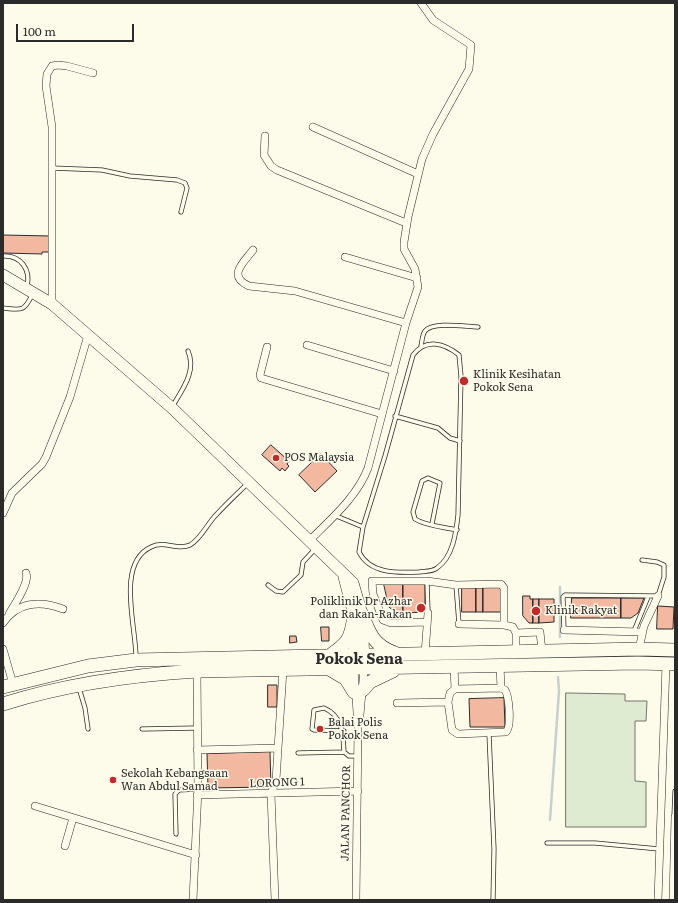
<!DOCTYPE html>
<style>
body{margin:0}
#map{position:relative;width:678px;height:903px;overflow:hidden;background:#fdfbea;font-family:Literata,serif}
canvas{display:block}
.frame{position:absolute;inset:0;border:4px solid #2b2b2b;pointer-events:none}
.scale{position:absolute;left:16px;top:24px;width:118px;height:18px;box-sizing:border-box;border:2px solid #2b2b2b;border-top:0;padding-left:5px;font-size:12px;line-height:14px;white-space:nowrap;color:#2b2b2b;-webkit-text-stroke:3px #fdfbea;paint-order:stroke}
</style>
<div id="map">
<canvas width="678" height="903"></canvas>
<div class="frame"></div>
<div class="scale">100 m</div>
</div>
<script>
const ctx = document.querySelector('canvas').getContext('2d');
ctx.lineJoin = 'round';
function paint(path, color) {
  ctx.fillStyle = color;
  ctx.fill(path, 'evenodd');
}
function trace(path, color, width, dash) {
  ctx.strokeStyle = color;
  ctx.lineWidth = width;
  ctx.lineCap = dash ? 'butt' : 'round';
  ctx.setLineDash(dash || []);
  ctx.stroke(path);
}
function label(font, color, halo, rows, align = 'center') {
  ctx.font = font + ' Literata,serif';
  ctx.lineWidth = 3;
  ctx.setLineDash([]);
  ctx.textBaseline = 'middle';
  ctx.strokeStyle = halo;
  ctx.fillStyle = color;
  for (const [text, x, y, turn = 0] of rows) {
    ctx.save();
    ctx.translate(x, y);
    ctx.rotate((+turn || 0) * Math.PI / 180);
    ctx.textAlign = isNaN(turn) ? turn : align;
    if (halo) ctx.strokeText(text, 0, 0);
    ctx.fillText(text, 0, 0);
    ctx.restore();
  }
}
const green = new Path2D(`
 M 566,693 L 625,694 L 625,701 L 647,701 L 646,721 L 635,721 L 635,781 L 646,782 L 646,827 L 566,827 Z`);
paint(green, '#deebd1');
trace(green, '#74746e', 1);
trace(new Path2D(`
 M 560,637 L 560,587
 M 550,820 L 559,691 L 558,677`), '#c7d0d0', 2.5);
const building = new Path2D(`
 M 3,235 L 51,236 L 50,252 L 42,252 L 42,254 L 3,253 Z
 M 271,445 L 289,461 L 287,464 L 289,466 L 285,471 L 282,468 L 280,471 L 262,455 Z
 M 321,454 L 337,471 L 315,492 L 299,475 Z
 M 384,584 L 403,584 L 403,613 L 396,613 L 389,607 Z
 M 403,584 L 425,584 L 425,612 L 403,613 Z
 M 462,585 L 476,585 L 476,612 L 462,612 Z
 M 476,585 L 483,585 L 483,612 L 476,612 Z
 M 483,585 L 501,585 L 501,612 L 483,612 Z
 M 523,596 L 530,596 L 530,599 L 533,599 L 533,623 L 529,623 L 523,616 Z
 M 572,598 L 621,598 L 621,618 L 571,618 Z
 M 621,598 L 644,598 L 638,613 L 631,618 L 621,618 Z
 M 533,599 L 539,599 L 539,623 L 533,623 Z
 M 539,599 L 554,599 L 554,622 L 539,623 Z
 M 658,606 L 674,607 L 673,629 L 657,629 Z
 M 321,627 L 329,627 L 329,641 L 322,641 Z
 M 290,636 L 296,636 L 297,642 L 290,643 Z
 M 268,685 L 277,685 L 277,707 L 268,707 Z
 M 504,698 L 505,727 L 470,727 L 469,699 Z
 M 270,752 L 271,787 L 208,788 L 207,754 Z`);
paint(building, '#f2b8a0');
trace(building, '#2b2b2b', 1);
const lane = new Path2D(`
 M 52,168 L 102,170 L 130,176 L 177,180 L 185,183 L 187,188 L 181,212
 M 3,256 C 21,255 31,270 27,286
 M 3,308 C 21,310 24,312 32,295
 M 421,346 C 422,342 422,335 425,331 C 433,321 467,327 478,327
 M 172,407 C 182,390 197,371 188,351
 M 395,416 L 438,428 L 450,438 L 460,441
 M 334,515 L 363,527 L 385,456 L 413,355 C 426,338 444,343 459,355 L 461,376 L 458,515 C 456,533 453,557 437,568 C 432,572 425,571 419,572 C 397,573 370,574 359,552 L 363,527
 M 432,524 L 440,483 L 428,478 L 422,481 L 413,512 L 415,519 C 426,526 444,527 457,530
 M 427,581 L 428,613
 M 268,585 L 276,591 L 283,592 L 301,575 L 303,562 L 316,548
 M 456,585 L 459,624
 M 564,630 L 563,597 L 565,595 L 658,596 L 664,577 L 664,565 L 657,562 L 642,560
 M 634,631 L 648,597
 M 136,657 C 136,626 116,563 151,547 C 164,540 178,551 190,545 C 201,539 207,524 216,515 C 226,504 237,494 248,483
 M 79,688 L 85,708 L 88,729
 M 142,729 L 197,728
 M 344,731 L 314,730 L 312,729 L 314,710 L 324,708 C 343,716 343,735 344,752 L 349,756 L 358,756
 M 489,734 L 494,849 L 493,900
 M 298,753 L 344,752
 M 674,817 L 675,791
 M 176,834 L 175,794 L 179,790 L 198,789
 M 547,843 L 595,843 L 659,849`);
const street = new Path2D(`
 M 313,127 L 418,174
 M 265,136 L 264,155 L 271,166 L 277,170 L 406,223
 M 253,250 C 243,263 227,276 249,286 L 295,291 L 406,323
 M 345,257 L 417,278
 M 52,304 L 52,127 L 46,86 L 47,74 L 52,66 L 58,65 L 67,66 L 93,73
 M 307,345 L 394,371
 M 267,347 L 260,375 L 261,378 L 382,414
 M 3,513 L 12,493 L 42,464 L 46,457 L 70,397 L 88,335
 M 309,541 C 331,519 357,497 368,468 L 406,323 L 418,287 L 415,269 L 404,249 L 404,242 L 408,217 L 422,159 L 433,134 L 469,69 L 471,45 L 433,20 L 421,3
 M 9,614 C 14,605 30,583 26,573
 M 427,622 L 391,623 L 383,620 L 373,594 L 372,581 L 427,581 L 456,585 L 501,584 L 504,588 L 504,625
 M 3,623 C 17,602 40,600 63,609
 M 459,624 L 504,625 L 513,627 L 516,633 L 516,652
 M 564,630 L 641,632
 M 516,633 L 540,632 L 542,651
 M 3,649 L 13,684
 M 639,649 L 644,626 L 658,596
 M 425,654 L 428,613
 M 500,666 L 501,688
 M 454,667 L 455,689
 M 354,669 L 358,727 L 356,900
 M 501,688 L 505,690 C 509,696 512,726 506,732 L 458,734 L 452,730 L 448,702 L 450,693 L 455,689 Z
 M 397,703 L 448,702
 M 360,715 L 364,669
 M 197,750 L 278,748
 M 197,795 L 358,791
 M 35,806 L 196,855
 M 65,846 L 73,818
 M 193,900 L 198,789 L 197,671
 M 275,900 L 271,794 L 276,780 L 283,670
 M 658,900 L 666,664
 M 673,900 L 675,817`);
const primary = new Path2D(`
 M 3,275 L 52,304 L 172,408 L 353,583 L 362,614 L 364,662
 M 344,577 L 354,615 L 354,663`);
const highway = new Path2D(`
 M 362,614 C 369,633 374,646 395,653
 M 329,656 C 348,643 351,639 354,615
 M 329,669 L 346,679 L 354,692
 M 3,687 L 88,666 L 136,660 L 639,649 L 675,650
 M 363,690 L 370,682 L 393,671
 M 3,704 C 66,684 131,675 197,671 L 638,663 L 675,664`);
trace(lane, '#2b2b2b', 5);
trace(street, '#2b2b2b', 8);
trace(primary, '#2b2b2b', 12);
trace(highway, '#2b2b2b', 14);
trace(lane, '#fdfbea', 3.5);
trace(street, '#fdfbea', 7);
trace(primary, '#fdfbea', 11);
trace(highway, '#fdfbea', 13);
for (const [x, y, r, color] of [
 [464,381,5,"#c62828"],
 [276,458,4,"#c62828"],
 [421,608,5,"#c62828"],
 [536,611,5,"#c62828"],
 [320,729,4,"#c62828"],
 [113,780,4,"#c62828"]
]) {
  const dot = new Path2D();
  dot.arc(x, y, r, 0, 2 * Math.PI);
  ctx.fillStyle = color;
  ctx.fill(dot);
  trace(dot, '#fdfbea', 1.5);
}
label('11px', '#2b2b2b', '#fdfbea', [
 ["Klinik Kesihatan",473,375],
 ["Pokok Sena",473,388],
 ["POS Malaysia",284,458],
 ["Poliklinik Dr Azhar",412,602,"right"],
 ["dan Rakan-Rakan",412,615,"right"],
 ["Klinik Rakyat",545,611],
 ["Balai Polis",328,723],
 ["Pokok Sena",328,736],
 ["Sekolah Kebangsaan",121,774],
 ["Wan Abdul Samad",121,787]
], 'left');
label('11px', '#2b2b2b', '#fdfbea', [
 ["LORONG 1",277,783,-2],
 ["JALAN PANCHOR",346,813,-89]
]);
label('bold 15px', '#2b2b2b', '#fdfbea', [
 ["Pokok Sena",359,660]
]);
</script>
